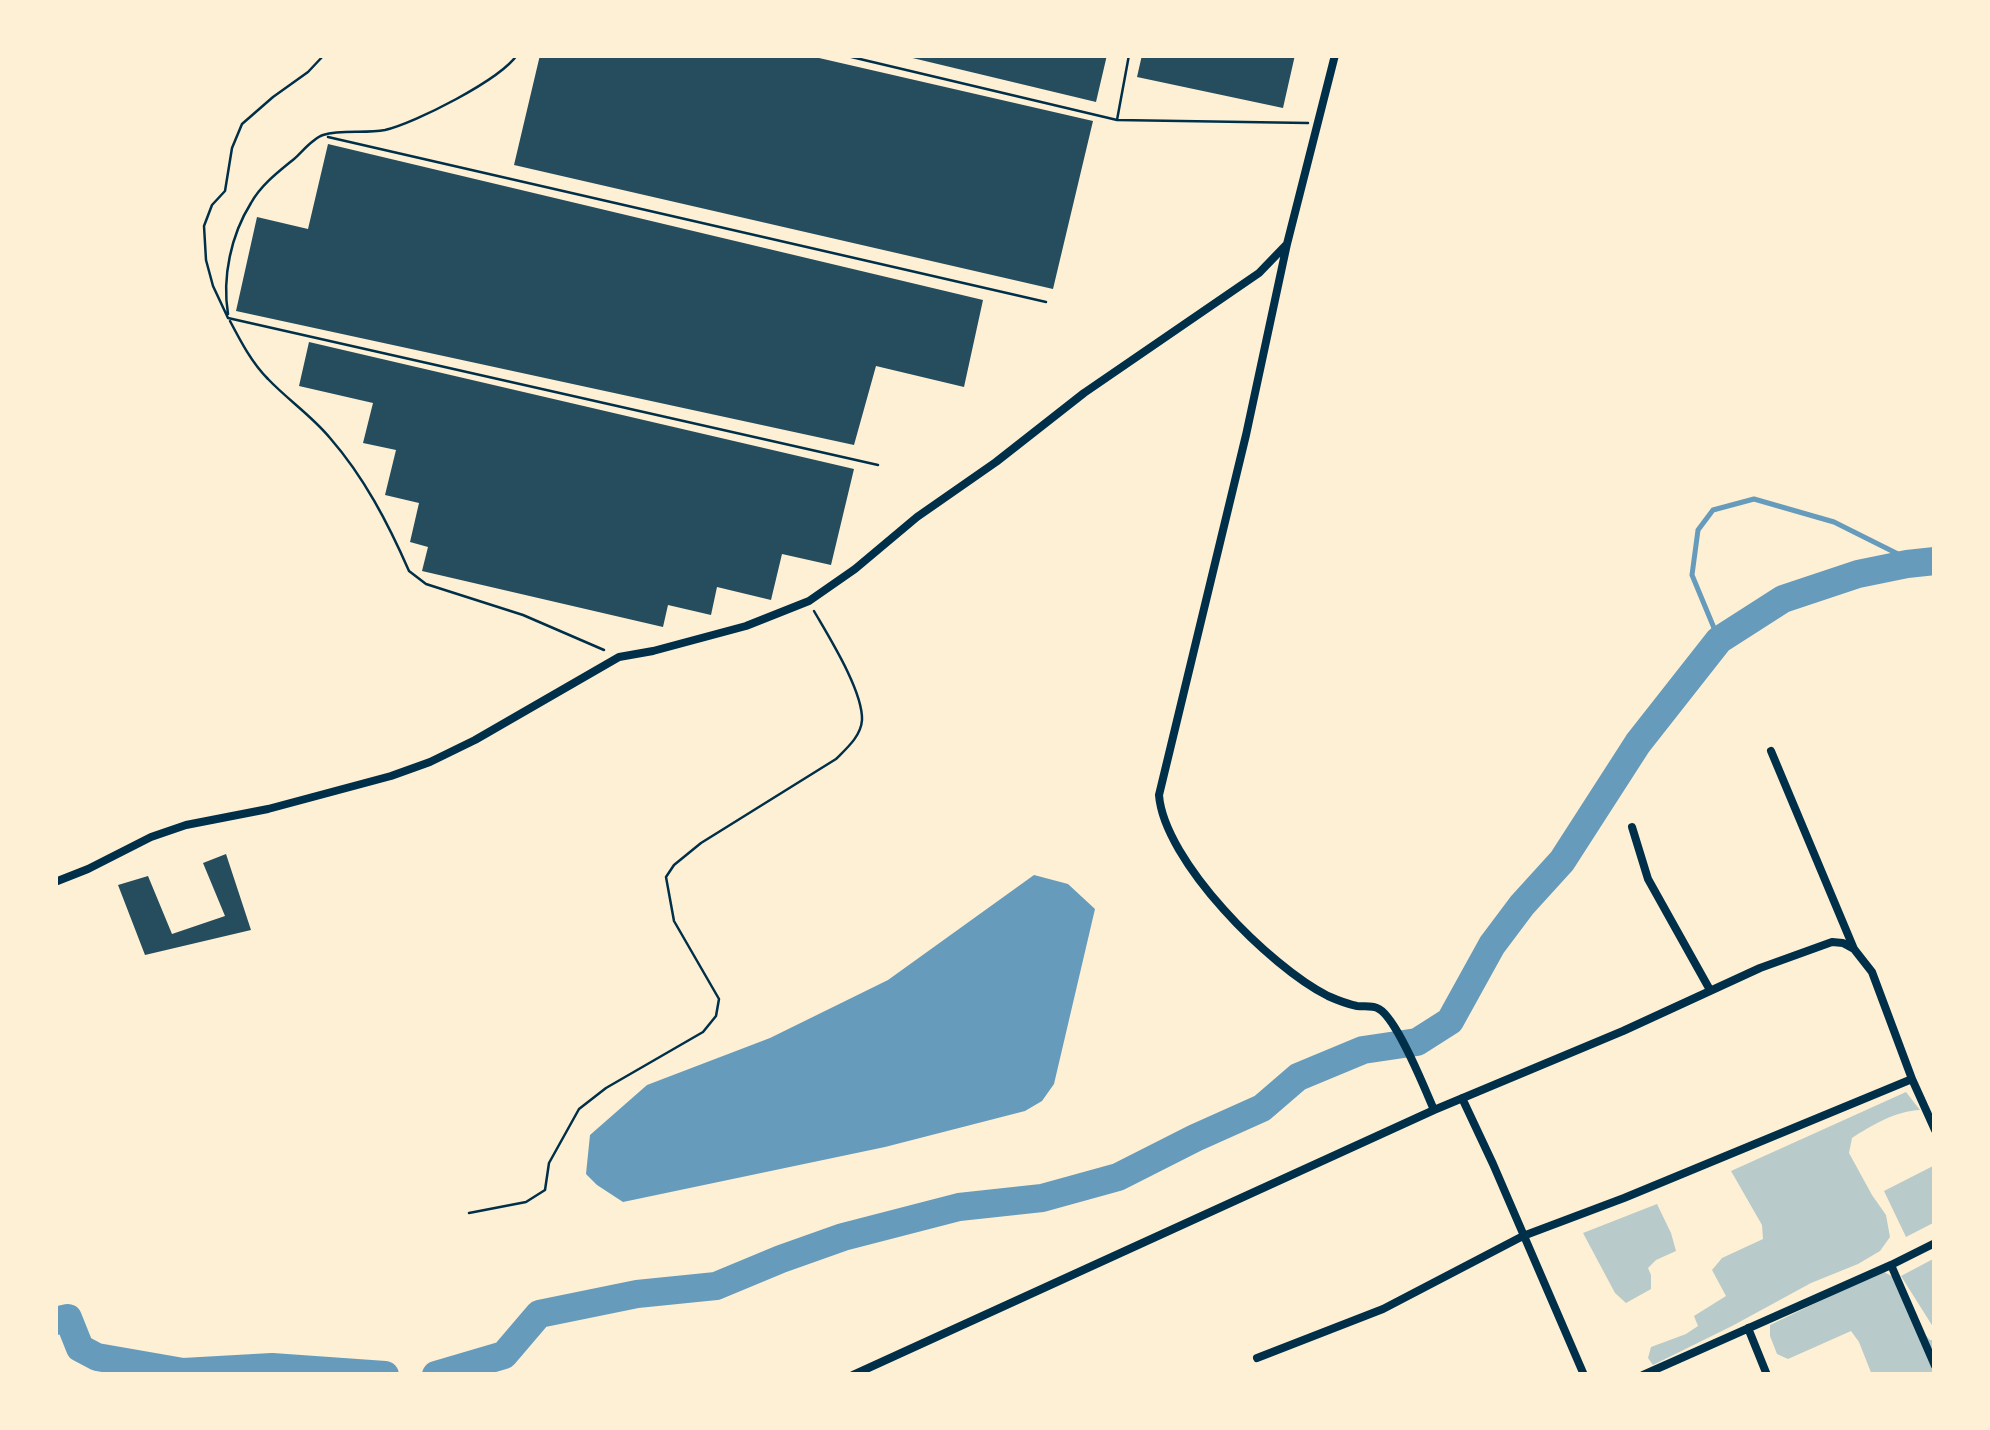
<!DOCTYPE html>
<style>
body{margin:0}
#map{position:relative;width:1990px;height:1430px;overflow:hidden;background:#fdf0d5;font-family:"Space Grotesk",sans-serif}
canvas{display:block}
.frame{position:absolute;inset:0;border:58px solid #fdf0d5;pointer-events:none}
</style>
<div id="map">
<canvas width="1990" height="1430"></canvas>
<div class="frame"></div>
</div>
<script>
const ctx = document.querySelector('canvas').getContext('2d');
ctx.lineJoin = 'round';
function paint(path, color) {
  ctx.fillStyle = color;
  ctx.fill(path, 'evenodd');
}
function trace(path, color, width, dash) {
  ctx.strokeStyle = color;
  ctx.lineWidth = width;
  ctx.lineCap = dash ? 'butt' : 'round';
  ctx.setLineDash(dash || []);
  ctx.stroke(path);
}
paint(new Path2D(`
 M 1906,1092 L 1920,1110 C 1896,1111 1872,1125 1852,1138 L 1849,1153 L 1872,1195 L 1886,1215 L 1890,1237 L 1880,1251 L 1858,1264 L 1811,1283 L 1732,1326 L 1653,1365 L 1648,1358 L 1651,1347 L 1686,1334 L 1698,1326 L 1694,1316 L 1726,1296 L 1712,1270 L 1722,1258 L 1763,1239 L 1762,1225 L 1731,1171 Z
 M 1935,1165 L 1935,1222 L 1906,1237 L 1884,1191 Z
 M 1657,1204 L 1671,1233 L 1676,1251 L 1656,1260 L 1648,1268 L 1651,1275 L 1651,1289 L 1626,1303 L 1615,1293 L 1583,1233 Z
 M 1935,1258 L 1935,1330 L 1901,1276 Z
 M 1882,1271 L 1897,1279 L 1916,1325 L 1930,1340 L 1935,1340 L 1935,1375 L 1872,1375 L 1859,1342 L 1851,1331 L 1788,1359 L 1777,1354 L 1770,1336 L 1770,1325 Z`), '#b9caca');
paint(new Path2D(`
 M 1034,875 L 1068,884 L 1095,909 L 1054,1084 L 1042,1101 L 1025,1111 L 885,1147 L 623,1202 L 597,1185 L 586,1174 L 590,1135 L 647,1085 L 770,1038 L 888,980 Z`), '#669bbc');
trace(new Path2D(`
 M 1719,640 L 1692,575 L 1698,530 L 1713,510 L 1754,499 L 1834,522 L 1904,557`), '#669bbc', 5);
trace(new Path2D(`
 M 55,1321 L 68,1318 L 80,1348 L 97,1357 L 183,1372 L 272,1367 L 385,1375
 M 436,1375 L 504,1355 L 539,1314 L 637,1294 L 716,1286 L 781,1259 L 843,1237 L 959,1207 L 1042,1198 L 1118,1177 L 1195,1138 L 1262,1108 L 1298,1077 L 1363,1050 L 1417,1042 L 1450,1021 L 1492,945 L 1522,905 L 1562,861 L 1638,743 L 1719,640 L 1783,599 L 1858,574 L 1907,564 L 1935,561`), '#669bbc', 28);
paint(new Path2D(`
 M 540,55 L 806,55 L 1093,121 L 1053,289 L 514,165 Z
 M 900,55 L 1107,55 L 1096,102 Z
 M 1142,55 L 1295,55 L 1283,108 L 1137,77 Z
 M 328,144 L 983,300 L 964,387 L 876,366 L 854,445 L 236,311 L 257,217 L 308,229 Z
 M 309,342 L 854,469 L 831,565 L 782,554 L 771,600 L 717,587 L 711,615 L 668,605 L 663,627 L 422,571 L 428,547 L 410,542 L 419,503 L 385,495 L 396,450 L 363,443 L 373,403 L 299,386 Z
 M 226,854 L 251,930 L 145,955 L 118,885 L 148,876 L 172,934 L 225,916 L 203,863 Z`), '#264d5e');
trace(new Path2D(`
 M 324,55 L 308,72 L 273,97 L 242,124 L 232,148 L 225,191 L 212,205 L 204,226 L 206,260 L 213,286 L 228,318 L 878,465
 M 843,55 L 1117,120
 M 1129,55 L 1117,120 L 1308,123
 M 328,137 L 1046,302
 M 228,314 C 222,277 231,235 251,203 C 261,185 278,172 294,159 C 302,152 313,138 323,135 C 342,129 365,134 385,130 C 415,123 500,80 517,55
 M 230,321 C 241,342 252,363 268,379 C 288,400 312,416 330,438 C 364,477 388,523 409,571 L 426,584 L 523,615 L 604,650
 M 469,1213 L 526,1202 L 545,1190 L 549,1163 L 579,1109 L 606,1088 L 703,1032 L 716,1016 L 719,999 L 674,921 L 666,877 L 674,865 L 701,843 L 836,759 C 847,748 861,736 862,720 C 863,691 829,637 814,611`), '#003049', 2.5);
trace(new Path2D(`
 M 1287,244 L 1246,435 L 1159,795 C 1164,861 1270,967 1328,996 C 1337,1000 1347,1004 1357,1006 C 1364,1007 1373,1005 1379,1009 C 1397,1019 1425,1089 1434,1110 L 1623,1031 L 1760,968 L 1832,942 L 1843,943 L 1854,949 L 1872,972 L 1912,1079 L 1935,1130
 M 1771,751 L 1854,949
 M 1632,827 L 1648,879 L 1710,990
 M 55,882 L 88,869 L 151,837 L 186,825 L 268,809 L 391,776 L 430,762 L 475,740 L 619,657 L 653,651 L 746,626 L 809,601 L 855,569 L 917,517 L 996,462 L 1084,393 L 1259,273 L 1287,244 L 1335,55
 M 1462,1098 L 1493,1164 L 1584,1375
 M 1891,1265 L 1935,1366
 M 1748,1328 L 1767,1375
 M 1257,1358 L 1383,1309 L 1523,1236 L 1624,1198 L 1912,1079
 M 853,1375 L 1434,1110
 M 1643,1375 L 1891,1265 L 1935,1243`), '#003049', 8);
</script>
